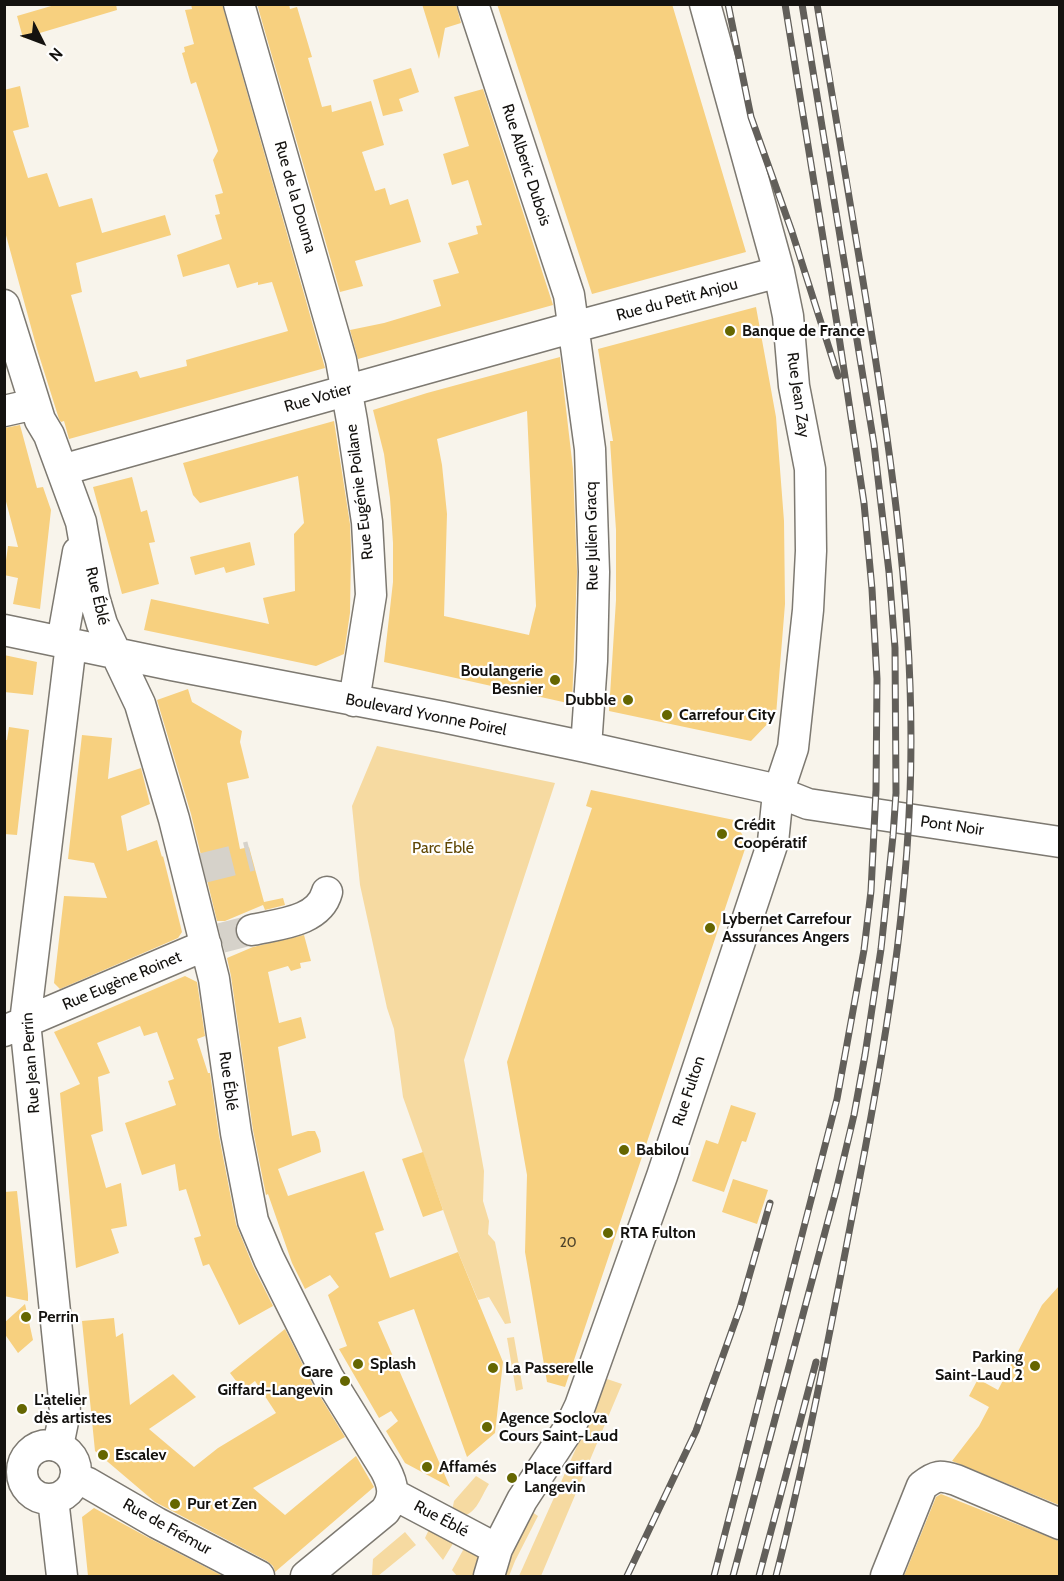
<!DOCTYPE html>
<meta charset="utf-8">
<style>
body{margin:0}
#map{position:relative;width:1064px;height:1581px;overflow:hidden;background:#f8f4eb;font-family:Cabin,sans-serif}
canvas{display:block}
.frame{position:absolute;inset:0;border:6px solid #14120f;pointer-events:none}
.north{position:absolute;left:12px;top:12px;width:60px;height:60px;-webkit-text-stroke:4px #fff;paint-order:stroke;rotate:132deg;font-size:16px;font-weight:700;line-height:24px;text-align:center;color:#14120f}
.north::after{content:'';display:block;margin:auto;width:21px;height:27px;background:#14120f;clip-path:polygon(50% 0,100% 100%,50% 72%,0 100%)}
</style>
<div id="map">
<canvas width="1064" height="1581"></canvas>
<div class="frame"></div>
<div class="north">N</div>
</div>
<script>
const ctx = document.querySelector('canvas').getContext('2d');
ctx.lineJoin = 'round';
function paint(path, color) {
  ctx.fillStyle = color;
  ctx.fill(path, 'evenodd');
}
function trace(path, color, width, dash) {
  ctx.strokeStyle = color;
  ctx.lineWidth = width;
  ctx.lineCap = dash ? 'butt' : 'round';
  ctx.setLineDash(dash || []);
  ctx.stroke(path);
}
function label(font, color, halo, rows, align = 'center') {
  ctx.font = font + ' Cabin,sans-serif';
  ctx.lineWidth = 4.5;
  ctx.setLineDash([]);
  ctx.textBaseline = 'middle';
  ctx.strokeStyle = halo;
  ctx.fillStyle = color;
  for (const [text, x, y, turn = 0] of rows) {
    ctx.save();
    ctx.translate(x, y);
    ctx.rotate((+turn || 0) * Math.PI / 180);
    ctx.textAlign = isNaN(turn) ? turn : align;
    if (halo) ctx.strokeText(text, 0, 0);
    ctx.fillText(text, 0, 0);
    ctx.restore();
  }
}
paint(new Path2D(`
 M 377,746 L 555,783 L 464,1060 L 484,1171 L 483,1201 L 489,1221 L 488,1234 L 495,1242 L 511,1323 L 505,1324 L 489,1297 L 478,1300 L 458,1252 L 403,1097 L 394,1029 L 387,1008 L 360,885 L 352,806 Z
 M 514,1337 L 523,1389 L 516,1391 L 507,1338 Z
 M 607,1379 L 622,1384 L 541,1576 L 519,1576 Z
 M 476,1476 L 489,1484 C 478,1502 475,1520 451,1516 L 454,1501 Z
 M 529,1510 L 538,1516 L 515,1561 L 509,1576 L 498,1576 Z
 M 432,1523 L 457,1537 L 443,1560 L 425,1538 Z
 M 405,1532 L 416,1545 L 378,1576 L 372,1575 L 373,1559 Z
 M 467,1543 L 481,1558 L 481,1576 L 457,1576 L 452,1570 Z`), '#f6daa1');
paint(new Path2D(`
 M 58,4 L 116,4 L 117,10 L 23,38 L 17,16 Z
 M 191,4 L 222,4 L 325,368 L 69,439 L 64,421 L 61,422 L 59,419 L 37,349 L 4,228 L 4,90 L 20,86 L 29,127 L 13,131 L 28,178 L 47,173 L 59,207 L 92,198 L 102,233 L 165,215 L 171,235 L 76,263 L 82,292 L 71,295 L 95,382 L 137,371 L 140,378 L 187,366 L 186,360 L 288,331 L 272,282 L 258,285 L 258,282 L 237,288 L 229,264 L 183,277 L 177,255 L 222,239 L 215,215 L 220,214 L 215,195 L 223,193 L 213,160 L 218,151 L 196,82 L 191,84 L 182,53 L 185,52 L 184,47 L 194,44 L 185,10 L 192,9 Z
 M 257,4 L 289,4 L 290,9 L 297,7 L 312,57 L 308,58 L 322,107 L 331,105 L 332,112 L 371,101 L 384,145 L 362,152 L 375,191 L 385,188 L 390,205 L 408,199 L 421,242 L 355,261 L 363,286 L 340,292 Z
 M 422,4 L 456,5 L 461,23 L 445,28 L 439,59 Z
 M 497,4 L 672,4 L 746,252 L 592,294 Z
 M 411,68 L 419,92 L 399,99 L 403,111 L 383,116 L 373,80 Z
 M 483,89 L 553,305 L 358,359 L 350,330 L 384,323 L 441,306 L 433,280 L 459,273 L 448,243 L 478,234 L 476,226 L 482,225 L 468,180 L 452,185 L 443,154 L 469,146 L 454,97 Z
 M 756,307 L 776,417 L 784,521 L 785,604 L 776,715 L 751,741 L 609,711 L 616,600 L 616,530 L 610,441 L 613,441 L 598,349 Z
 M 560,357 L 573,469 L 577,572 L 572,704 L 384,662 L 393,582 L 393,543 L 390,498 L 384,454 L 373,410 L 427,393 ZM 527,411 L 536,606 L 529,635 L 444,616 L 447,514 L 442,465 L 437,439 Z
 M 334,421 L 350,524 L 351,551 L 350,613 L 344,654 L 316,666 L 144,630 L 151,599 L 269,624 L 263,598 L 295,591 L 294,534 L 304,523 L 298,476 L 200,503 L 193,495 L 183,463 Z
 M 20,425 L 37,488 L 43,487 L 51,510 L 40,609 L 13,604 L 18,578 L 4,575 L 8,546 L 18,547 L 4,494 L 4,428 Z
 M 132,477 L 141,512 L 147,510 L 155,542 L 149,543 L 159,584 L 122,594 L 93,487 Z
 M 250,542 L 255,565 L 226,573 L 224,567 L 195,575 L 190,557 Z
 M 4,655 L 37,662 L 33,695 L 4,692 Z
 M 188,689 L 192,702 L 242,731 L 240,742 L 249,778 L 227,783 L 240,849 L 249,847 L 264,902 L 283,898 L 285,905 L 265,910 L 263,905 L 225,921 L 217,921 L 191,814 L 157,700 Z
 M 9,727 L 29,730 L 17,835 L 4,834 L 4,740 L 7,740 Z
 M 82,735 L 112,738 L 108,779 L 141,768 L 150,804 L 121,816 L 127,851 L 157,840 L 162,857 L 163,856 L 182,932 L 178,938 L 60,989 L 54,983 L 64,896 L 107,898 L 94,863 L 68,859 Z
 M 591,790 L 734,820 L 747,843 L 565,1387 L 547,1382 L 525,1252 L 527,1175 L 507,1062 L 592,808 L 586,806 Z
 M 304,935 L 311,961 L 300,963 L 301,968 L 291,971 L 288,966 L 268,972 L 279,1023 L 301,1017 L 306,1038 L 278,1047 L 292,1136 L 308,1131 L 315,1131 L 319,1140 L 321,1152 L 278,1169 L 288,1196 L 364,1171 L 384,1230 L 375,1233 L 390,1278 L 458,1252 L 503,1362 L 495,1433 L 467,1457 L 414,1309 L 378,1322 L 450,1487 L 405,1463 L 386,1431 L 398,1421 L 391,1411 L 379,1418 L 339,1349 L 347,1346 L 328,1295 L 339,1287 L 330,1275 L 305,1289 L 292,1263 L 268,1194 L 266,1195 L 253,1130 L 231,976 L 227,958 L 253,947 Z
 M 185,976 L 197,982 L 205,1036 L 197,1039 L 208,1073 L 210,1073 L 219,1136 L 236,1224 L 253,1266 L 273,1306 L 239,1325 L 209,1264 L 203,1266 L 194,1238 L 201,1236 L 186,1189 L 179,1191 L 175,1164 L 142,1175 L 125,1123 L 176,1105 L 168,1081 L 174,1079 L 157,1032 L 144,1036 L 140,1026 L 97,1043 L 110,1073 L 98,1077 L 103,1131 L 91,1135 L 106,1188 L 121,1183 L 127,1226 L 111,1229 L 119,1253 L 76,1268 L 60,1093 L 80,1084 L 54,1032 Z
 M 731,1105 L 756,1113 L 746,1142 L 742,1141 L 724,1192 L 692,1181 L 706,1140 L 718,1144 Z
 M 423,1152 L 443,1210 L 423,1217 L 402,1159 Z
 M 733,1179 L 768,1190 L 757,1224 L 722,1212 Z
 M 17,1191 L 28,1294 L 28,1301 L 4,1296 L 4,1192 Z
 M 1059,1286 L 1059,1505 L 952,1461 L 979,1426 L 989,1407 L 969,1396 L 978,1379 L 998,1390 L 1042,1305 Z
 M 25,1304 L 33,1340 L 18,1353 L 4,1333 L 4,1323 Z
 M 114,1318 L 116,1337 L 123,1333 L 130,1405 L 173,1374 L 196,1397 L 149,1429 L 194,1467 L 218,1448 L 276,1413 L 255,1381 L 243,1390 L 230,1373 L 285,1329 L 313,1385 L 345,1437 L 253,1488 L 285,1515 L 356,1456 L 374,1487 L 275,1572 L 273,1566 L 267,1561 L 155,1502 L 95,1451 L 82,1321 Z
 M 941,1494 L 1059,1541 L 1059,1576 L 904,1576 L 936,1497 Z
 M 94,1508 L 149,1538 L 223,1576 L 88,1576 L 82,1517 Z`), '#f7d07f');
trace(new Path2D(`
 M 203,868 L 251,856
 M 221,938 L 252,930`), '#d6d2ca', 30, [30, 15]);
const minor = new Path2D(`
 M 239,4 L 341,360 L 352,421 L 367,522 L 371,595 L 354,701
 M 473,4 L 569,295 L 590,449 L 594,572 L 592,661 L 586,747
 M 4,305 L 40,420 L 49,435 L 81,522 L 94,597 L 102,624 L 140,704 L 174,819 L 214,979 L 236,1133 L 253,1221 L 269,1259 L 328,1377 L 385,1469 C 393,1484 396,1496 385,1511 L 306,1576
 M 4,411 L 35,404
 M 62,470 L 574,327 L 779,272
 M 4,630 L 172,665 L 443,717 L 586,747 L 765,787 L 808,804 L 1060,842
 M 62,642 L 78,552
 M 252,930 C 278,924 319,922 327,892
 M 4,1031 L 206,945
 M22 1472a27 27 0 1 1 54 0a27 27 0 1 1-54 0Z
 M 58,1446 L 65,1412 L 63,1389 L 25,1022 L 71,644
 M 75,1478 L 88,1483 L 157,1523 L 259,1576
 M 393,1494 L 497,1549
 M 53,1499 L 62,1576
 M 489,1576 L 497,1549 L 522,1500 L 571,1425 L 580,1406 L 662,1176 L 773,842 L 778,793 L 793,748 L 808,610 L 811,551 L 810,469 L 794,386 L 788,316 L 779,272 L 705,4
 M 886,1576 L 922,1486 C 936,1475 940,1475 956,1480 L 1060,1524`);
trace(minor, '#7d7971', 33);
trace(minor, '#fff', 30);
const rail = new Path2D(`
 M 728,4 L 751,117 L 792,232 L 838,376
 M 627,1576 L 696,1431 L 740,1308 L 770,1203
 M 714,1576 L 837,1099 L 864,950 L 871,891 L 876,790 L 877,679 L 872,589 L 864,503 L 838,330 L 785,4
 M 733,1576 L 836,1191 L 854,1115 L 865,1055 L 881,949 L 893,836 L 896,793 L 895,648 L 889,572 L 874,444 L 802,4
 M 759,1576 L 816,1362
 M 776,1576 C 806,1458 829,1337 852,1217 C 883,1060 911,902 911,741 C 911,587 888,433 863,281 C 848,189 833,97 817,4`);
trace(rail, '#625f5a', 7);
trace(rail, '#fff', 4.5, [14]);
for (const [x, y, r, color] of [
 [730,331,6,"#656601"],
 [555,680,6,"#656601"],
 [628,700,6,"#656601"],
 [667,715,6,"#656601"],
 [722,834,6,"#656601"],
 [710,928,6,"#656601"],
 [624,1150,6,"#656601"],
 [608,1233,6,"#656601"],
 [26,1317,6,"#656601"],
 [358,1364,6,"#656601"],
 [1035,1366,6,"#656601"],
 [493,1368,6,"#656601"],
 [345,1381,6,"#656601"],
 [22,1409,6,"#656601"],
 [487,1427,6,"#656601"],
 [103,1455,6,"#656601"],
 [427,1467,6,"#656601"],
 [512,1478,6,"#656601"],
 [175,1504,6,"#656601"]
]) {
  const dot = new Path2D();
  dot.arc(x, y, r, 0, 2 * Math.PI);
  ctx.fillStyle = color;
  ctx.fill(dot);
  trace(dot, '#fff', 2);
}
label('14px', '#4d422b', null, [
 ["20",568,1243]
]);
label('16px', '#14120f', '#fff', [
 ["Rue Alberic Dubois",526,165,72],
 ["Rue de la Douma",295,197,74],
 ["Rue du Petit Anjou",677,300,-15],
 ["Rue Jean Zay",798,395,82],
 ["Rue Votier",318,398,-16],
 ["Rue Eugénie Poilane",360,492,-97],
 ["Rue Julien Gracq",592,536,-91],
 ["Rue Éblé",97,596,77],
 ["Boulevard Yvonne Poirel",426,715,11],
 ["Pont Noir",952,826,8],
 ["Rue Eugène Roinet",122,981,-23],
 ["Rue Jean Perrin",31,1063,-94],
 ["Rue Éblé",228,1081,82],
 ["Rue Fulton",689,1091,-72],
 ["Rue Éblé",441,1519,28],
 ["Rue de Frémur",167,1527,29]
]);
label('bold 16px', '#14120f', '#fff', [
 ["Banque de France",742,331],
 ["Boulangerie",543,671,"right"],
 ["Besnier",543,689,"right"],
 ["Dubble",616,700,"right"],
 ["Carrefour City",679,715],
 ["Crédit",734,825],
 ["Coopératif",734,843],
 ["Lybernet Carrefour",722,919],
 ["Assurances Angers",722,937],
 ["Babilou",636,1150],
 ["RTA Fulton",620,1233],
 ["Perrin",38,1317],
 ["Parking",1023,1357,"right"],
 ["Saint-Laud 2",1023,1375,"right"],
 ["Splash",370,1364],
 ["La Passerelle",505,1368],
 ["Gare",333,1372,"right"],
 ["Giffard-Langevin",333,1390,"right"],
 ["L'atelier",34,1400],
 ["dès artistes",34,1418],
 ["Agence Soclova",499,1418],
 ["Cours Saint-Laud",499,1436],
 ["Escalev",115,1455],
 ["Affamés",439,1467],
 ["Place Giffard",524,1469],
 ["Langevin",524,1487],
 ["Pur et Zen",187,1504]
], 'left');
label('16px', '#604703', '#fff', [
 ["Parc Éblé",443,848]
]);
</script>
